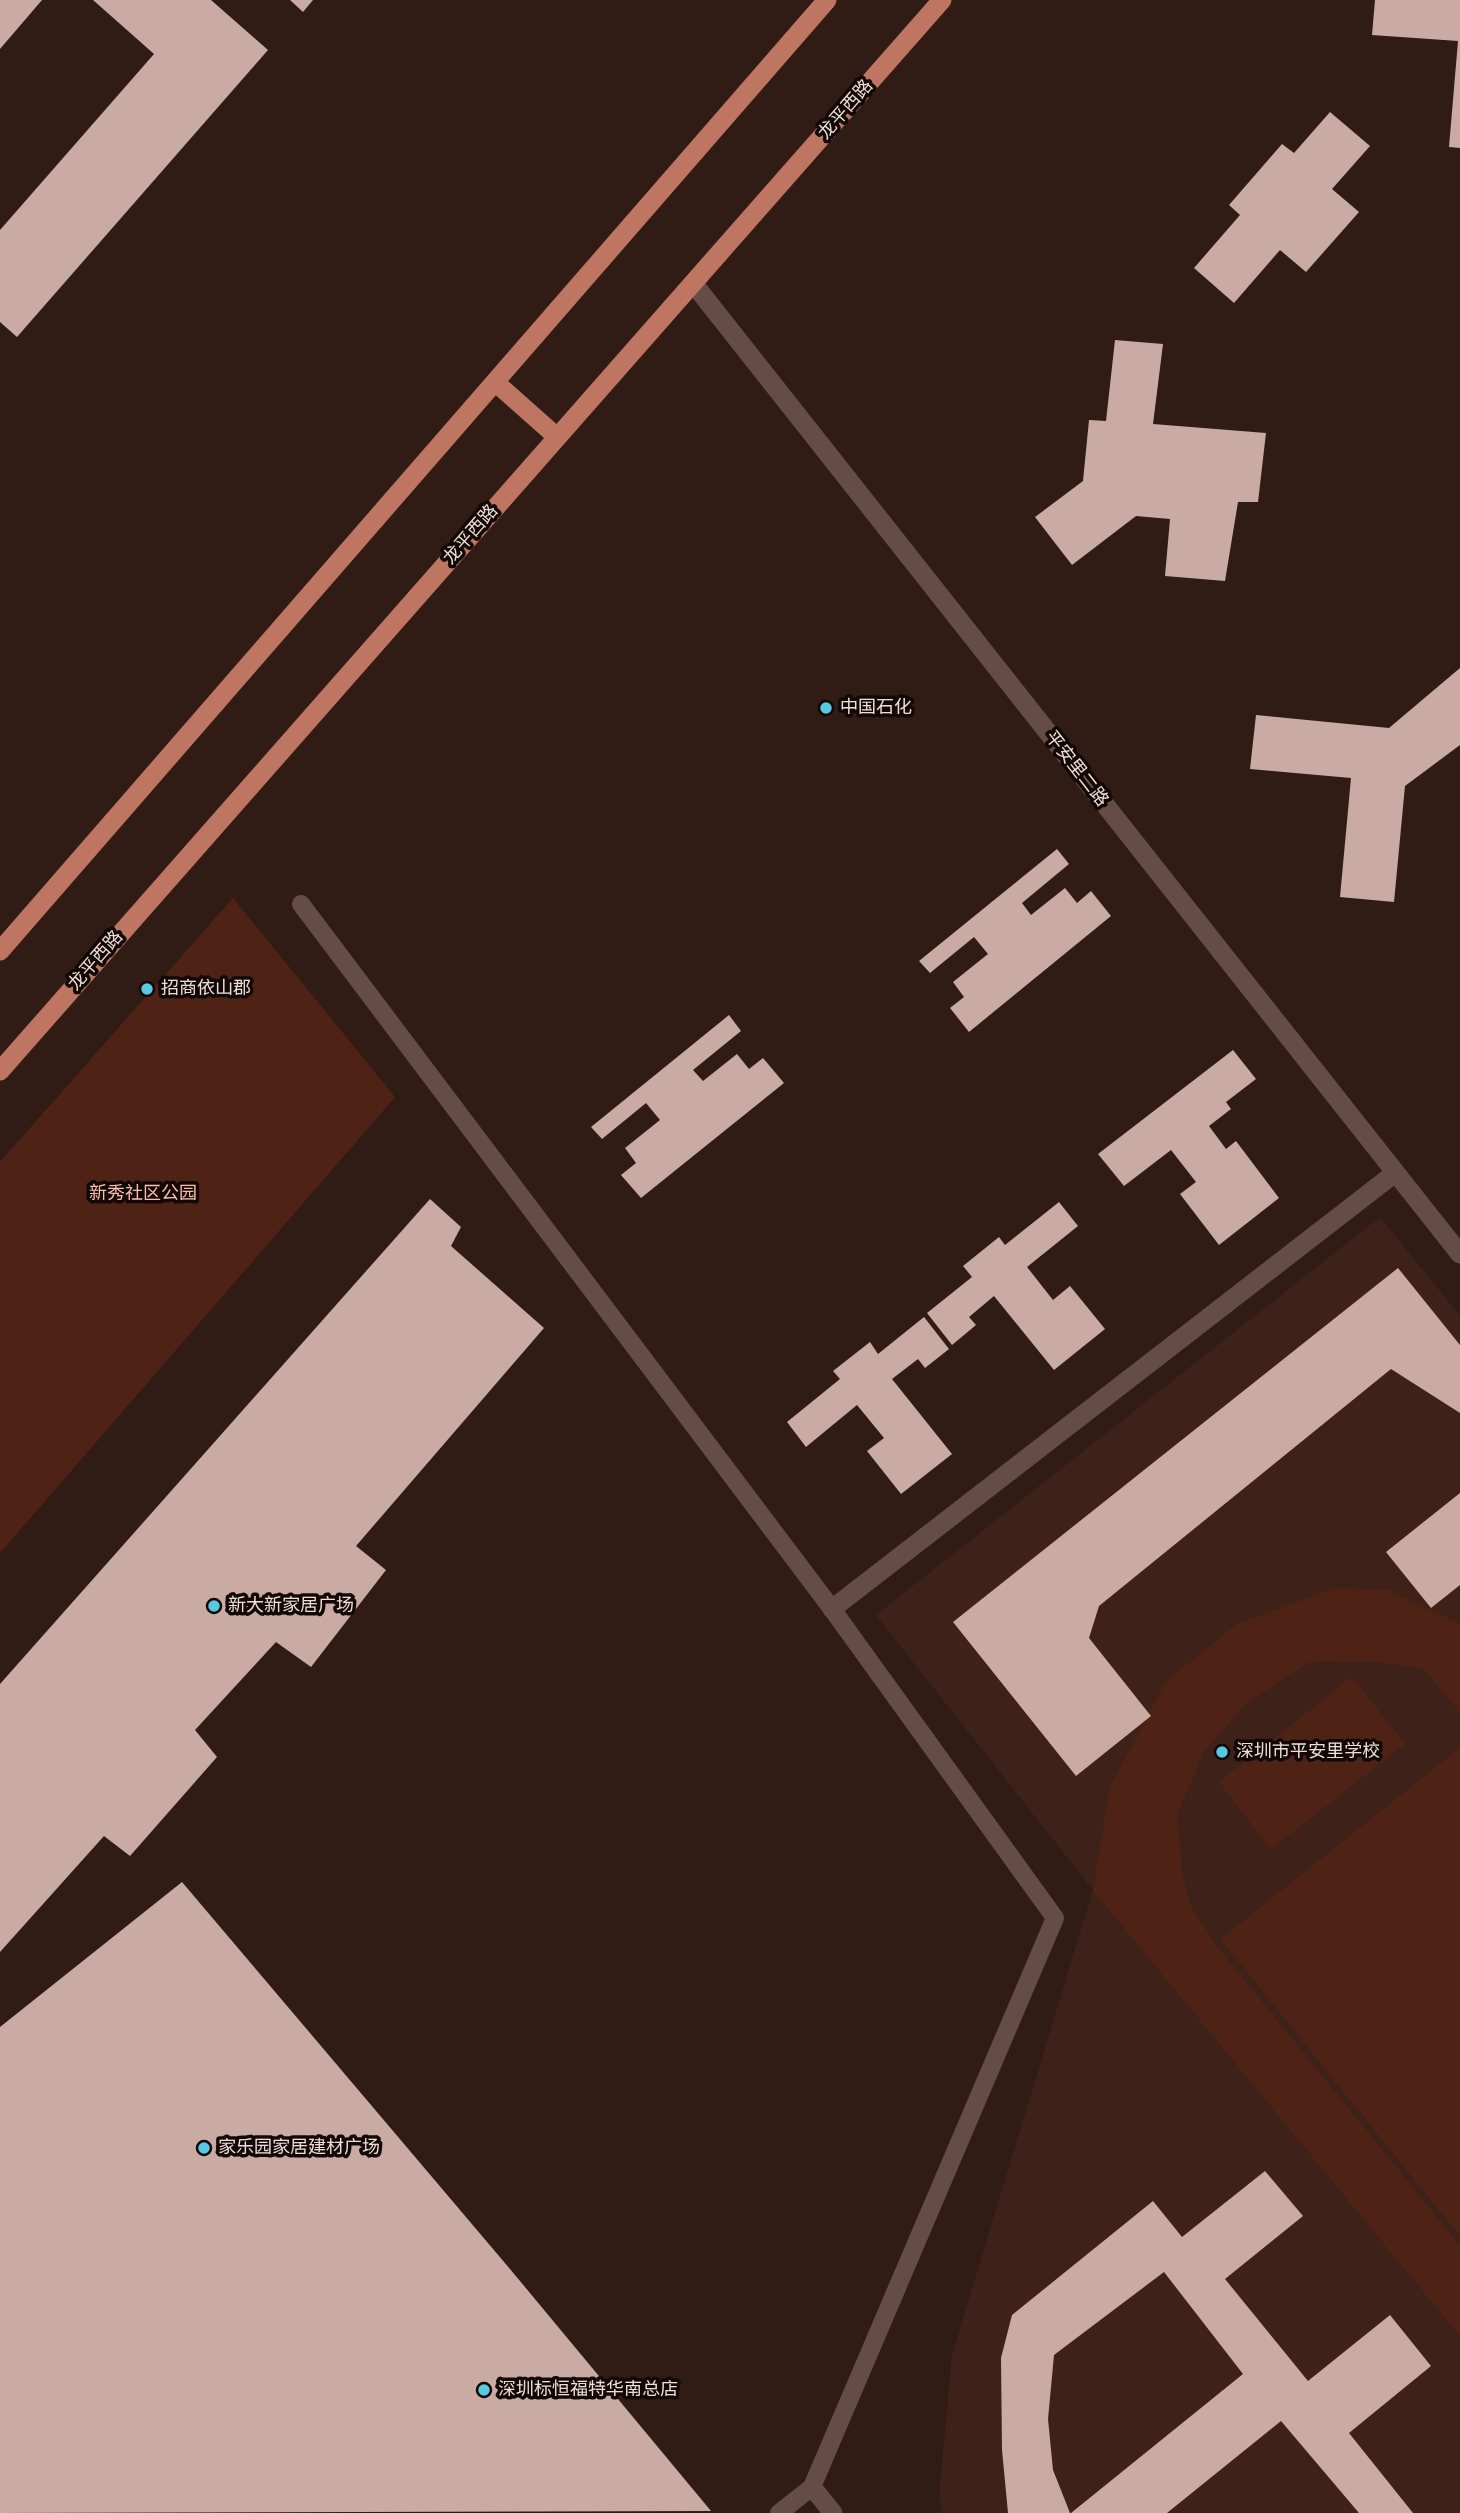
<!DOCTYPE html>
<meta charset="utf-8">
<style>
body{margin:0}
canvas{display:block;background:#311b15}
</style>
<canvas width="1460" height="2513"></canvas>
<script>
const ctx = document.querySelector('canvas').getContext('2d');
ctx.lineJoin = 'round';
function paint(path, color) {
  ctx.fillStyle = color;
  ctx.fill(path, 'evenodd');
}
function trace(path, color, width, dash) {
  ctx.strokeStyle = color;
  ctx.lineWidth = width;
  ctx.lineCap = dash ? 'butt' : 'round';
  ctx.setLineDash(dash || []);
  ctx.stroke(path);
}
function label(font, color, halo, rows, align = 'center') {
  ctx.font = font + ' Signika,"Noto Sans SC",sans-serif';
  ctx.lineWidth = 7;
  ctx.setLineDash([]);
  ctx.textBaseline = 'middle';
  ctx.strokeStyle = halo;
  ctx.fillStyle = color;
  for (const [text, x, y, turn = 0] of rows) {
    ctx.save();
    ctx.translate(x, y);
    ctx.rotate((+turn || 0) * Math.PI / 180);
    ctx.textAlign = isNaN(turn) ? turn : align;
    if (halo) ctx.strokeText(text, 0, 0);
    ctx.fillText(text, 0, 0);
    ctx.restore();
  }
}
paint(new Path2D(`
 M 1380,1217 L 1460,1316 L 1460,2513 L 943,2513 L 939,2498 L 952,2355 L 1093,1890 L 876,1615 Z`), '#3e221a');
paint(new Path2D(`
 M 233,898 L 395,1097 L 0,1553 L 0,1162 Z
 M 1335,1588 L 1388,1590 L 1460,1624 L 1460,1713 L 1424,1669 L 1373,1661 L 1309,1662 L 1245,1704 L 1204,1752 L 1177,1814 L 1182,1873 L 1191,1907 L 1214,1943 L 1460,2246 L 1460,2336 L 1093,1890 L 1110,1787 L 1166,1682 L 1237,1624 Z
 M 1352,1677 L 1405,1744 L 1271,1849 L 1219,1782 Z
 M 1460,1748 L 1460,2236 L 1221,1939 Z`), '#4f2216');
paint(new Path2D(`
 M 0,0 L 42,0 L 0,49 Z
 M 93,0 L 211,0 L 268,50 L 17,337 L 0,322 L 0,230 L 154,54 Z
 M 290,0 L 313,0 L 303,12 Z
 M 1375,0 L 1460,0 L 1460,148 L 1449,147 L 1458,41 L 1372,35 Z
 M 1330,112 L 1370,146 L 1332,189 L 1359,212 L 1306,272 L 1280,250 L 1234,303 L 1194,268 L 1240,215 L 1229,205 L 1282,144 L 1294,153 Z
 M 1115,340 L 1163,344 L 1153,424 L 1266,433 L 1258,502 L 1238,502 L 1225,581 L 1165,576 L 1170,519 L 1136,516 L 1072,565 L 1035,517 L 1083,481 L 1089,420 L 1106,421 Z
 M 1460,668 L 1460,745 L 1405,786 L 1394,902 L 1340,897 L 1351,778 L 1250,769 L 1256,715 L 1389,728 Z
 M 1057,849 L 1069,864 L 1022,903 L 1031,915 L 1065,888 L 1077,903 L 1091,891 L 1111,916 L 969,1032 L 950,1008 L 964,997 L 953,982 L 988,954 L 974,937 L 930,973 L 919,961 Z
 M 729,1015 L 741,1031 L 693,1070 L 703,1081 L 737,1054 L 749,1069 L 763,1058 L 784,1083 L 641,1198 L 621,1175 L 636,1163 L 625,1148 L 660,1120 L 646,1103 L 602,1139 L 591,1127 Z
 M 1233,1050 L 1256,1079 L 1226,1102 L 1231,1109 L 1209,1126 L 1226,1149 L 1236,1141 L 1279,1198 L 1219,1245 L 1180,1194 L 1196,1182 L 1171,1150 L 1124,1186 L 1098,1154 Z
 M 430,1199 L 461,1227 L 451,1246 L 544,1328 L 356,1546 L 386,1570 L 311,1667 L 276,1642 L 195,1730 L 217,1757 L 130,1856 L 104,1836 L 0,1952 L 0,1684 Z
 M 1059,1202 L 1078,1226 L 1027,1267 L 1053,1300 L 1070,1286 L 1105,1329 L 1054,1370 L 994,1296 L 969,1317 L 976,1325 L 952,1345 L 927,1313 L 972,1277 L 963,1266 L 999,1237 L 1005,1245 Z
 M 1398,1268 L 1460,1345 L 1460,1413 L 1391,1369 L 1099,1606 L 1089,1638 L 1151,1716 L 1076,1776 L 953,1622 Z
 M 924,1317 L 949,1349 L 925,1368 L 918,1359 L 892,1379 L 952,1454 L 901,1494 L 867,1451 L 884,1438 L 857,1405 L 806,1447 L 787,1422 L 840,1379 L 833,1371 L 870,1342 L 878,1354 Z
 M 1460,1493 L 1460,1585 L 1431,1608 L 1386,1552 Z
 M 182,1882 L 510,2269 L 711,2511 L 0,2513 L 0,2027 Z
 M 1265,2171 L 1303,2216 L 1225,2279 L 1308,2381 L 1390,2315 L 1431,2366 L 1349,2433 L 1413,2513 L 1359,2513 L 1281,2421 L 1167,2513 L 1071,2513 L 1243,2374 L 1164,2272 L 1054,2355 L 1048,2419 L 1053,2470 L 1070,2513 L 1008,2513 L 1002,2450 L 1001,2358 L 1012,2315 L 1153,2201 L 1182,2237 Z`), '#c9aba3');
trace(new Path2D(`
 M 301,904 L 832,1609 L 1055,1918 L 812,2487 L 779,2513`), '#654c45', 18);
trace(new Path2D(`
 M 693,283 L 1460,1254
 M 832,1609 L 1395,1173
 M 812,2487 L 833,2513`), '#654c45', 19);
trace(new Path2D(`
 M 495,382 L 557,437
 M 0,951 L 827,0
 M 0,1071 L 942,0`), '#be7561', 19);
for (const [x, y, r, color] of [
 [826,708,7,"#58c8e4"],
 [147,989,7,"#58c8e4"],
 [214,1606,7,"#58c8e4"],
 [1222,1752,7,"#58c8e4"],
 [204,2148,7,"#58c8e4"],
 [484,2390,7,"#58c8e4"]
]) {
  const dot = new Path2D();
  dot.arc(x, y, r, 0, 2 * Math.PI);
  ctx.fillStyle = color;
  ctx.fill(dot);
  trace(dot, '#120806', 2.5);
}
label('18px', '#edded9', '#120806', [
 ["龙平西路",846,110,-49],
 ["龙平西路",471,535,-49],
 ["平安里二路",1076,769,52],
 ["龙平西路",96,961,-49]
]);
label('18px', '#edded9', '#120806', [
 ["中国石化",840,708],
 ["招商依山郡",161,989],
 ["新大新家居广场",228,1606],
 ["深圳市平安里学校",1236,1752],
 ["家乐园家居建材广场",218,2148],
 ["深圳标恒福特华南总店",498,2390]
], 'left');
label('18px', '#f9bdab', '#120806', [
 ["新秀社区公园",143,1194]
]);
</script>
